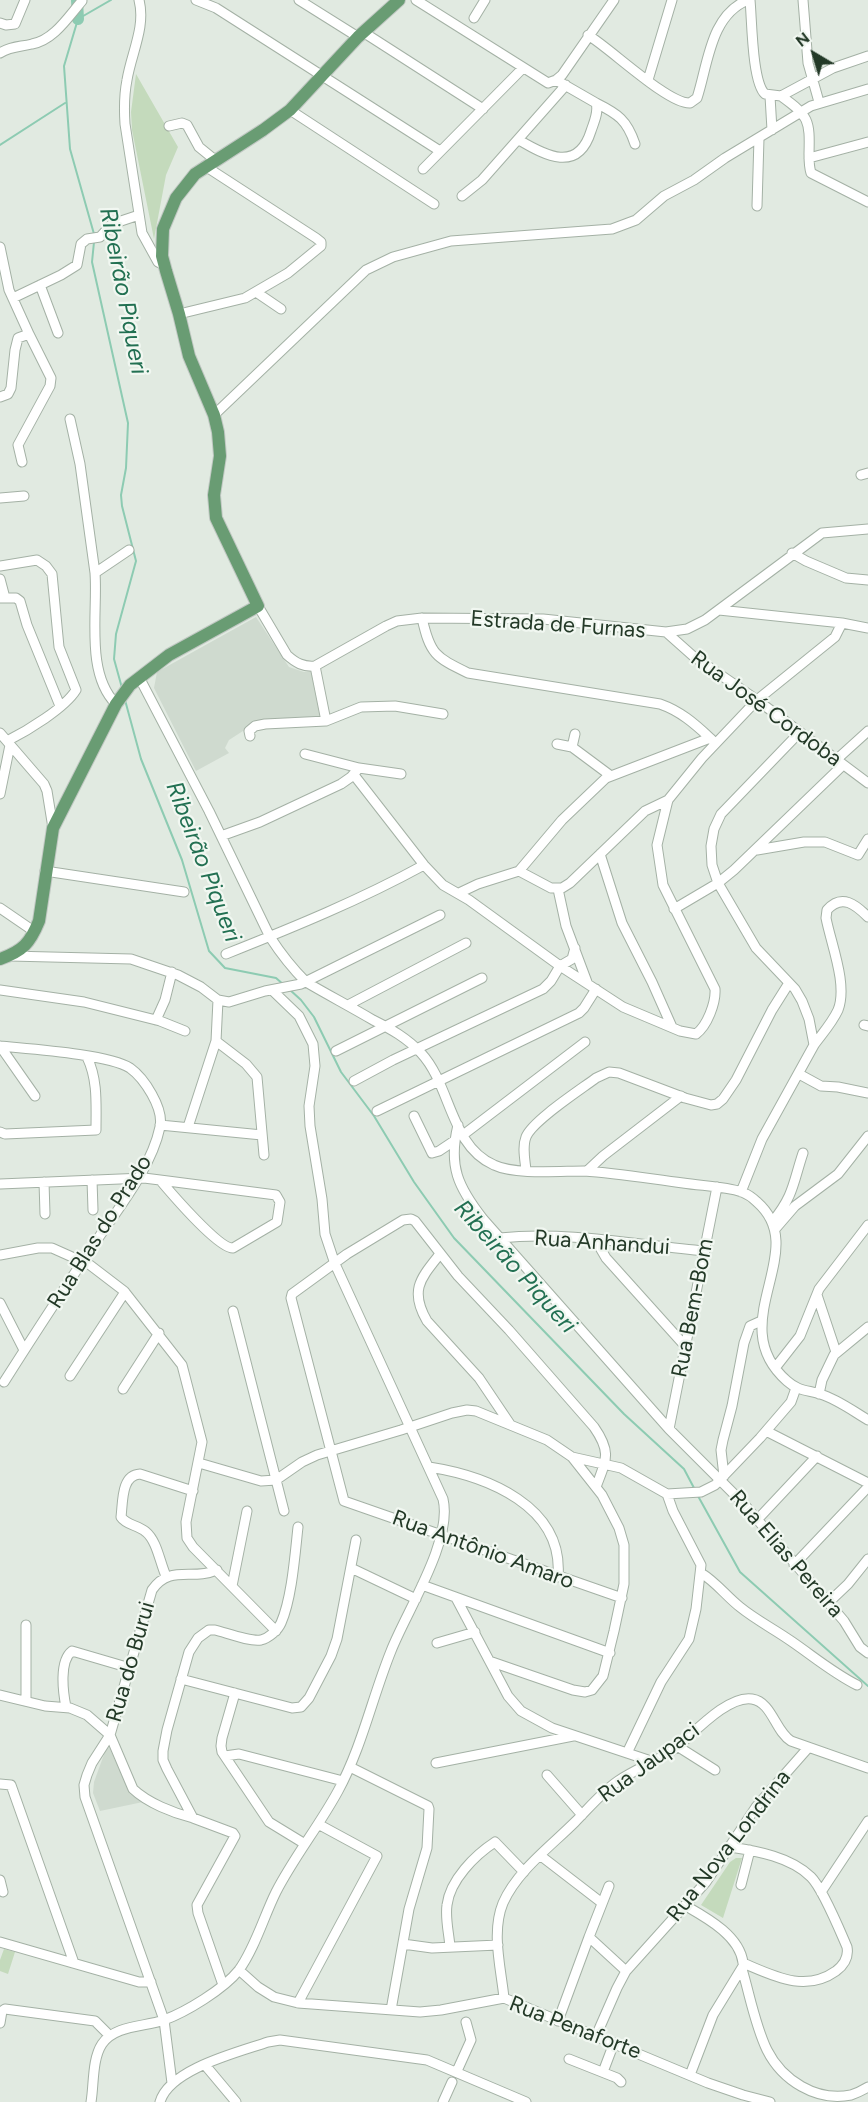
<!DOCTYPE html>
<meta charset="utf-8">
<style>
body{margin:0}
#map{position:relative;width:868px;height:2102px;overflow:hidden;background:#e1eae1;font-family:Figtree,sans-serif}
canvas{display:block}
.north{position:absolute;left:784px;top:24px;width:60px;height:60px;-webkit-text-stroke:4px #f1f7f1;paint-order:stroke;rotate:322deg;font-size:16px;font-weight:700;line-height:24px;text-align:center;color:#233927}
.north::after{content:'';display:block;margin:auto;width:21px;height:27px;background:#233927;clip-path:polygon(50% 0,100% 100%,50% 72%,0 100%)}
</style>
<div id="map">
<canvas width="868" height="2102"></canvas>
<div class="north">N</div>
</div>
<script>
const ctx = document.querySelector('canvas').getContext('2d');
ctx.lineJoin = 'round';
function paint(path, color) {
  ctx.fillStyle = color;
  ctx.fill(path, 'evenodd');
}
function trace(path, color, width, dash) {
  ctx.strokeStyle = color;
  ctx.lineWidth = width;
  ctx.lineCap = dash ? 'butt' : 'round';
  ctx.setLineDash(dash || []);
  ctx.stroke(path);
}
function label(font, color, halo, rows, align = 'center') {
  ctx.font = font + ' Figtree,sans-serif';
  ctx.lineWidth = 4.5;
  ctx.setLineDash([]);
  ctx.textBaseline = 'middle';
  ctx.strokeStyle = halo;
  ctx.fillStyle = color;
  for (const [text, x, y, turn = 0] of rows) {
    ctx.save();
    ctx.translate(x, y);
    ctx.rotate((+turn || 0) * Math.PI / 180);
    ctx.textAlign = isNaN(turn) ? turn : align;
    if (halo) ctx.strokeText(text, 0, 0);
    ctx.fillText(text, 0, 0);
    ctx.restore();
  }
}
paint(new Path2D(`
 M 256,617 L 289,667 L 304,672 L 311,671 L 320,718 L 260,720 L 229,740 L 225,748 L 229,753 L 196,771 L 154,688 L 157,672 Z
 M 109,1747 L 130,1794 L 143,1802 L 100,1811 L 93,1793 L 94,1782 L 106,1749 Z`), '#cfdacf');
paint(new Path2D(`
 M 136,74 L 178,147 L 166,175 L 154,239 L 132,130 L 131,112 Z
 M 736,1858 L 742,1858 L 723,1918 L 701,1905 L 730,1862 Z
 M 4,1949 L 15,1952 L 8,1974 L 0,1971 L 0,1960 Z`), '#c4dabc');
trace(new Path2D(`
 M 0,145 L 65,103
 M 94,234 L 70,149 L 64,66 L 78,19 L 111,0
 M 94,242 L 92,262 L 128,423 L 126,468 L 121,495 L 122,506 L 136,561 L 116,634 L 114,659 L 122,688
 M 125,700 L 141,759 L 182,860 L 209,951 L 225,968 L 276,978 L 284,985
 M 289,989 L 301,1000 L 314,1017 L 341,1072 L 374,1116 L 414,1182 L 454,1238 L 624,1414 L 684,1469 L 694,1488
 M 698,1496 L 740,1572 L 868,1686`), '#8dcbb2', 2);
trace(new Path2D(`
 M 77,0 L 78,19`), '#8dcbb2', 12);
const minor = new Path2D(`
 M 139,0 C 146,27 131,54 127,80 C 124,95 124,109 125,124 L 142,233 L 158,262 L 164,265
 M 196,0 L 216,8 L 440,151
 M 299,0 L 358,37
 M 416,0 L 548,83 L 556,80 L 562,75 L 614,0
 M 750,0 C 752,20 752,82 765,94 L 781,96 L 833,68 L 868,56
 M 803,0 L 808,63 L 819,102
 M 474,18 L 485,0
 M 0,23 L 6,25 L 15,24 L 25,0
 M 363,32 L 483,109
 M 588,35 C 611,49 668,104 690,103 L 697,98 C 708,65 710,15 748,0
 M 0,53 C 11,46 20,47 32,44 C 54,40 68,17 82,1
 M 648,80 L 672,0
 M 770,96 L 772,130
 M 781,96 C 809,116 810,120 809,154 C 809,161 809,167 811,173 L 868,202
 M 596,103 C 618,114 627,120 635,144
 M 290,110 L 434,204
 M 169,126 L 182,123 L 187,125 L 199,147 L 215,160
 M 519,140 C 546,156 578,173 591,131 C 594,122 599,112 596,103 L 556,80
 M 809,158 L 868,142
 M 423,169 L 523,68
 M 462,196 L 482,180 L 566,85
 M 757,206 L 759,138
 M 0,247 L 9,290 L 29,334 L 18,338 L 15,350 L 11,388 L 8,394 L 0,397
 M 40,285 L 58,333
 M 256,292 L 281,309
 M 13,298 L 61,275 L 77,265 L 81,244 L 87,239 L 100,237 L 112,224 L 139,215
 M 179,314 L 245,298 L 288,273 L 321,246 L 321,242 L 316,238 L 205,166
 M 214,415 L 366,270 L 393,257 L 451,241 L 612,229 L 636,220 L 664,196 L 694,180 L 725,158 L 811,106 L 868,89
 M 70,419 L 80,464 L 95,573 C 98,612 85,673 116,704
 M 22,462 L 18,445 L 50,386 L 51,378 L 29,334
 M 861,475 L 868,473
 M 0,498 L 24,496
 M 792,553 L 806,561 L 846,578 L 868,580
 M 0,566 L 37,560 L 46,566 L 52,574 L 59,647 L 76,690 C 65,708 27,731 7,741
 M 95,573 L 129,550
 M 0,579 L 5,598
 M 0,598 L 16,598 L 20,601 L 27,625 L 60,706
 M 258,606 L 287,655 C 296,663 303,667 315,666 L 386,626 L 397,621 L 422,618 L 543,619 L 666,632 L 687,629 L 705,620 L 822,533 L 868,529
 M 719,610 L 842,623 L 868,628
 M 422,618 C 430,654 435,657 468,673 L 660,704 C 680,711 694,723 710,738
 M 666,632 L 693,656 L 757,700 L 868,783
 M 315,666 L 326,721
 M 139,677 L 209,811 L 270,937 C 281,954 292,968 306,982 C 328,995 351,1007 373,1020 C 391,1029 407,1038 421,1053 C 451,1085 450,1146 494,1165 C 515,1175 560,1171 584,1171 C 617,1173 651,1179 683,1183 C 702,1186 724,1186 742,1192 C 747,1194 753,1198 757,1202 C 813,1251 721,1323 787,1381 C 798,1391 807,1390 820,1394 C 837,1399 853,1411 868,1420
 M 0,733 L 44,784 L 47,791 L 53,828
 M 250,736 L 249,731 L 255,726 L 265,724 L 326,721 L 361,707 L 395,706 L 443,714
 M 557,744 L 572,747 L 611,776
 M 572,747 L 575,734
 M 305,754 L 359,768 L 401,774
 M 836,760 L 868,731
 M 354,775 L 424,865 L 443,885 L 469,900 L 560,966 L 623,1007 L 680,1031 L 696,1034 C 707,1026 716,1003 715,989 L 663,885 L 657,845 L 668,800
 M 0,794 L 10,745
 M 221,836 L 260,822 L 341,784 L 351,777 L 359,768
 M 757,850 L 804,842 L 825,842 L 858,855 L 868,839
 M 600,854 L 622,923 L 652,982 L 672,1027
 M 45,871 L 184,892
 M 519,871 L 551,888 L 562,888 L 570,883 L 645,811 L 668,800 L 702,758 L 757,700 L 835,637 L 842,623
 M 558,889 L 566,926 L 587,982
 M 459,893 L 478,884 L 519,871 L 562,820 L 606,778 L 710,738 L 714,742
 M 0,908 L 35,932
 M 674,909 L 718,883 L 734,870 L 843,765
 M 226,954 C 294,927 360,900 424,865
 M 10,956 L 131,959 L 178,975 L 201,987 L 218,1000 L 229,1002 L 265,991 L 301,984 L 440,915
 M 0,990 L 84,1002 L 160,1021 L 185,1031
 M 348,1005 L 466,943
 M 156,1020 L 165,1000 L 172,972
 M 864,1025 L 868,1026
 M 216,1041 L 246,1064 L 257,1077 L 264,1155
 M 814,1045 C 822,1034 832,1023 838,1010 C 848,985 831,944 826,918 L 827,910 C 842,893 856,905 868,917
 M 0,1046 C 29,1049 108,1054 130,1068 C 144,1078 164,1108 160,1127 C 151,1170 115,1212 91,1249 C 61,1293 32,1338 4,1382
 M 0,1046 L 35,1096
 M 336,1051 L 482,978
 M 799,1074 L 821,1086 L 838,1087 L 868,1093
 M 354,1081 L 393,1060 L 543,989 L 551,981 L 560,966 L 572,959 L 575,948
 M 377,1111 L 579,1013 L 584,1008 L 596,989
 M 414,1116 L 432,1153 L 439,1151 L 454,1141
 M 160,1125 L 262,1135
 M 458,1125 C 448,1166 458,1187 483,1219 L 669,1429 L 744,1504 L 844,1621 L 860,1647 L 868,1653
 M 188,1127 L 216,1041 L 218,1000
 M 0,1132 L 5,1134 L 96,1130 C 96,1104 98,1080 87,1057
 M 463,1135 L 585,1042
 M 526,1170 C 525,1160 522,1147 526,1137 C 532,1121 580,1090 596,1078 L 609,1072 L 619,1073 L 685,1098 L 711,1105 L 717,1104 L 723,1099 L 736,1080 L 772,1010 L 789,983
 M 587,1171 L 603,1156 L 681,1096
 M 92,1180 L 93,1210
 M 44,1182 L 45,1214
 M 0,1184 L 144,1178 L 160,1180 L 276,1195 L 280,1202 L 277,1222 L 233,1248 C 219,1249 171,1193 160,1180
 M 741,1192 L 762,1139 L 814,1045 L 809,1019 L 802,1001 L 795,989 L 756,948 L 718,883 L 712,865 L 711,846 L 714,829 L 721,814 L 799,733
 M 773,1221 C 794,1195 793,1183 803,1153
 M 776,1228 L 795,1206 L 838,1174 L 868,1136
 M 500,1238 C 568,1231 637,1245 705,1251
 M 595,1239 L 606,1258 L 686,1347
 M 440,1254 C 421,1278 409,1290 427,1321 L 479,1378 L 510,1424
 M 0,1255 L 38,1248 L 52,1248 L 90,1265 L 124,1291 L 182,1365 L 202,1442 L 186,1522 L 187,1538 L 193,1547 L 276,1631
 M 817,1295 L 836,1352
 M 0,1303 L 24,1350
 M 233,1311 L 284,1511
 M 775,1368 L 800,1336 L 819,1289 L 868,1225
 M 70,1376 L 125,1292
 M 123,1389 L 159,1333
 M 819,1394 L 822,1380 L 834,1355 L 868,1327
 M 669,1429 L 717,1187
 M 766,1431 L 868,1483
 M 572,1457 L 621,1468 L 667,1494 L 701,1492 L 715,1485 L 760,1438 L 791,1402 L 796,1388
 M 199,1463 L 261,1481 L 276,1480 L 302,1462 L 317,1455 L 401,1430 L 452,1413 L 467,1410 L 476,1411 L 547,1440 L 572,1457 L 602,1495 L 619,1528 L 624,1545 L 624,1584 L 614,1631 L 603,1676 L 592,1690 L 585,1692 L 573,1690 L 492,1662
 M 429,1467 C 487,1476 564,1506 558,1577
 M 724,1476 L 721,1450 L 723,1440 L 732,1406 L 744,1343 L 750,1326 L 761,1321
 M 596,1487 C 606,1460 612,1453 594,1427 L 509,1330 L 458,1276 L 415,1221 L 411,1219 L 403,1220 L 347,1254 L 292,1294 L 291,1298 L 344,1501 L 622,1598
 M 757,1520 L 817,1456
 M 794,1565 L 868,1487
 M 351,1568 L 416,1599
 M 701,1573 C 716,1582 726,1596 740,1607 C 756,1620 774,1629 791,1641 C 813,1656 833,1673 857,1685
 M 166,1576 C 160,1563 157,1541 146,1532 C 138,1525 126,1525 121,1517 C 123,1502 121,1475 140,1474 L 193,1491
 M 422,1585 L 610,1653
 M 232,1586 L 247,1511
 M 456,1598 L 508,1696 L 521,1711 L 552,1728 L 651,1761
 M 828,1603 L 848,1584 L 868,1559
 M 26,1625 L 26,1701
 M 437,1643 L 475,1632
 M 181,1679 L 292,1708 L 301,1707 L 309,1698 L 331,1656 L 337,1639 L 356,1540
 M 235,1693 L 222,1738 L 221,1746 L 222,1752 L 269,1822 L 305,1844
 M 0,1695 L 45,1706 L 70,1708 L 87,1715 L 110,1735 L 133,1789 C 148,1803 173,1813 193,1818 L 167,1769 L 163,1760 L 163,1751 L 167,1730 L 189,1652 L 198,1638 L 209,1630 L 215,1630 C 227,1633 250,1642 261,1640 C 269,1638 278,1630 281,1623 C 292,1598 295,1554 298,1527
 M 66,1707 C 63,1692 59,1661 72,1651 L 130,1668
 M 677,1746 L 715,1770
 M 627,1753 L 661,1682 L 689,1639 L 696,1609 L 701,1565 L 673,1511 L 667,1494
 M 225,1756 L 239,1754 L 343,1781
 M 436,1763 L 573,1736
 M 350,1767 L 428,1806 L 429,1809 L 427,1848 L 409,1909 L 391,2010
 M 547,1775 L 582,1815
 M 0,1784 L 11,1785 L 74,1963
 M 193,1818 L 233,1833 L 235,1836 L 197,1905 L 198,1913 L 223,1985
 M 541,1856 L 602,1903
 M 0,1880 L 3,1892
 M 741,1885 L 750,1850
 M 609,1886 L 589,1937 L 626,1971
 M 821,1892 L 868,1821
 M 686,1906 C 707,1918 740,1936 743,1963 C 774,1976 805,1993 836,1971 C 844,1965 849,1958 847,1947 C 840,1931 823,1889 811,1877 C 791,1857 757,1851 730,1847
 M 0,1942 L 139,1982 L 151,1982
 M 403,1944 L 432,1948 L 498,1945
 M 450,1947 C 449,1933 445,1919 447,1905 C 450,1880 475,1855 495,1842 L 524,1872
 M 742,1969 C 750,1996 755,2025 767,2050 C 782,2080 816,2102 851,2095 C 857,2093 863,2090 868,2087
 M 239,1970 L 258,1987 L 274,1997 L 298,2003 L 420,2012 L 441,2010 L 504,1998 L 708,2083 L 743,2095 L 770,2102
 M 504,1998 C 501,1968 491,1932 503,1903 C 517,1871 551,1846 575,1822 C 589,1808 602,1792 618,1781 C 637,1768 659,1761 677,1747 C 694,1733 728,1695 752,1699 C 772,1702 775,1731 791,1741 L 868,1768
 M 298,2003 L 377,1856 L 318,1824
 M 558,2021 L 589,1937
 M 0,2023 L 2,2011 L 5,2009 L 95,2021 L 109,2035
 M 596,2036 L 617,1988 L 626,1971 L 706,1882 L 756,1807 L 808,1748
 M 569,2059 L 617,2078 L 621,2082
 M 205,2065 L 236,2102
 M 457,2071 L 471,2040 L 466,2022
 M 603,2072 L 614,2043
 M 690,2075 L 713,2015 L 743,1966
 M 172,2083 L 164,2020 L 85,1797 L 84,1785 L 87,1775 L 92,1763 L 110,1735 L 152,1590 C 170,1564 192,1581 217,1570
 M 91,2102 C 94,2085 92,2059 102,2044 C 115,2025 144,2027 164,2020 C 186,2012 224,1989 239,1970 C 255,1948 264,1916 276,1892 C 294,1857 319,1826 338,1791 C 362,1747 372,1698 391,1651 C 406,1612 453,1541 443,1499 L 335,1264 L 325,1234 L 322,1199 L 310,1126 L 309,1106 L 315,1066 L 313,1044 L 299,1016 L 272,990
 M 160,2102 C 169,2069 239,2052 268,2042 L 280,2040 L 427,2060 L 526,2102
 M 443,2102 L 452,2082`);
const major = new Path2D(`
 M 0,959 C 23,951 30,943 39,921 L 53,828 L 116,704 L 130,685 L 169,655 L 258,606 L 216,518 L 214,495 L 220,456 L 218,432 L 214,415 L 189,356 L 179,314 L 166,271 L 162,256 L 163,229 L 176,198 L 195,174 L 263,130 L 290,110 L 358,37 L 399,0`);
trace(minor, '#a4b1a5', 11);
trace(major, '#c1c8c3', 14);
trace(minor, '#fff', 9);
trace(major, '#699c73', 12);
label('22px', '#233927', '#f1f7f1', [
 ["Estrada de Furnas",558,625,4],
 ["Rua José Cordoba",766,709,36],
 ["Rua Blas do Prado",100,1232,-58],
 ["Rua Anhandui",602,1243,4],
 ["Rua Bem-Bom",693,1308,-79],
 ["Rua Antônio Amaro",483,1550,20],
 ["Rua Elias Pereira",786,1554,49],
 ["Rua do Burui",131,1662,-74],
 ["Rua Jaupaci",649,1763,-36],
 ["Rua Nova Londrina",729,1846,-52],
 ["Rua Penaforte",575,2028,21]
]);
label('italic 24px', '#227052', '#f1f7f1', [
 ["Ribeirão Piqueri",123,291,79],
 ["Ribeirão Piqueri",203,862,69],
 ["Ribeirão Piqueri",515,1267,48]
]);
</script>
